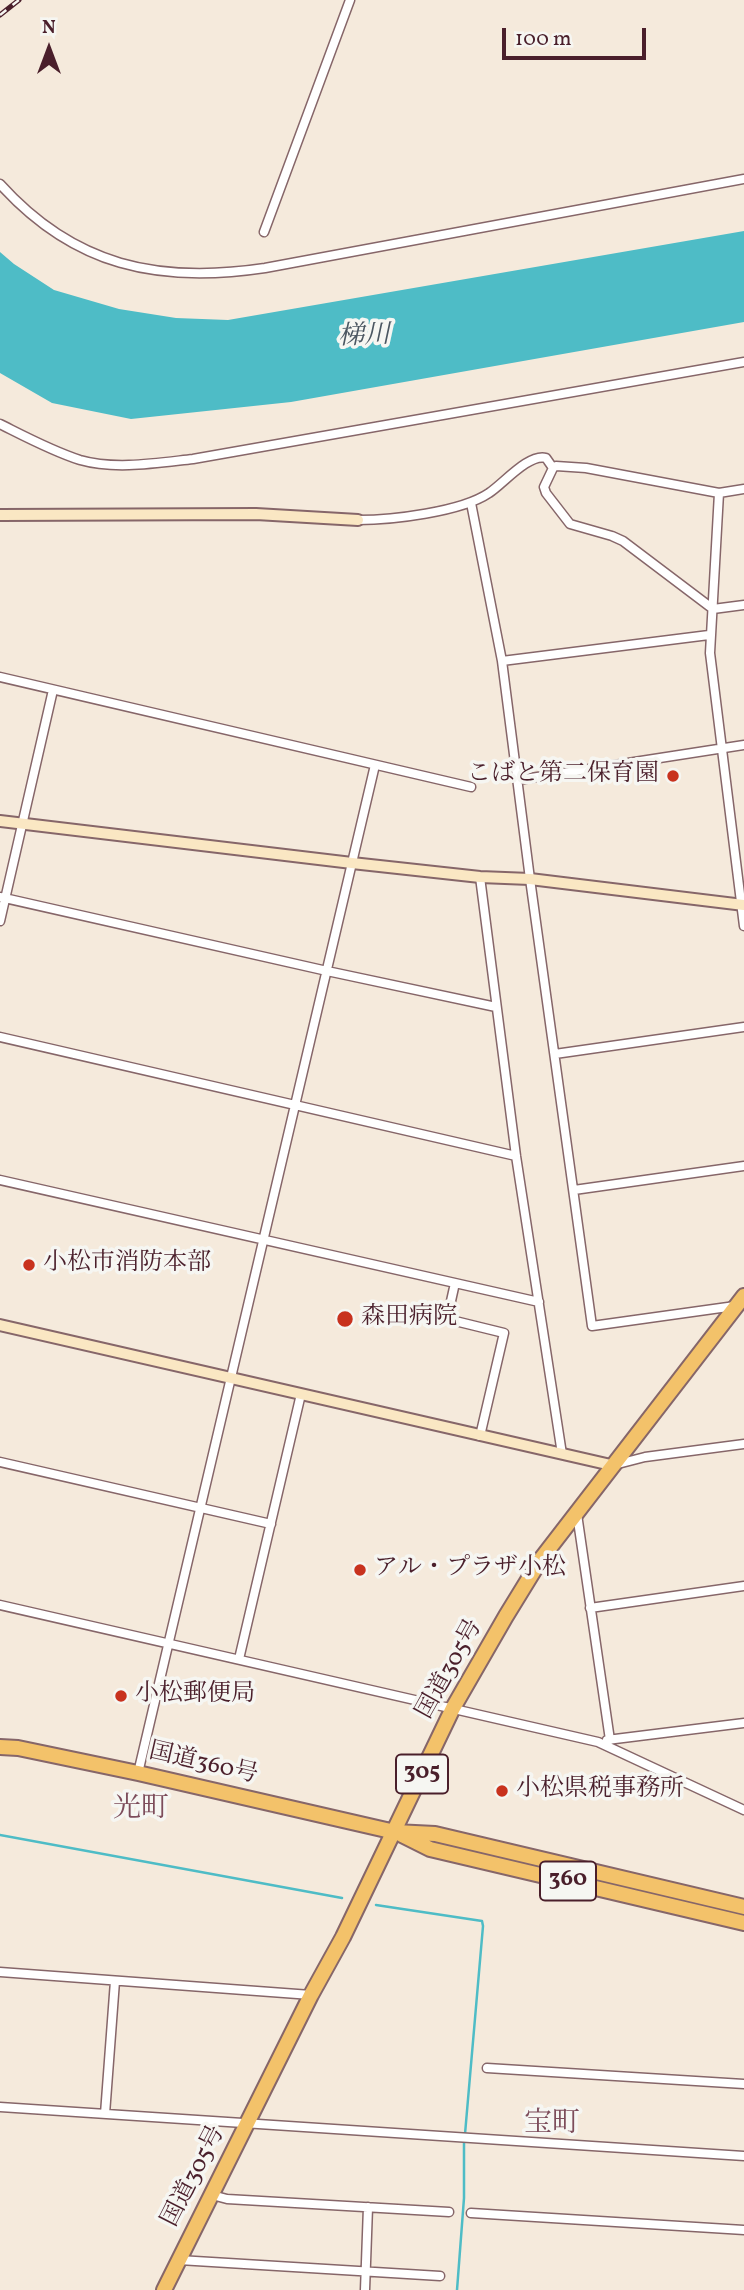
<!DOCTYPE html>
<meta charset="utf-8">
<style>
body{margin:0}
#map{position:relative;width:744px;height:2290px;overflow:hidden;background:#f5eadc;font-family:Vollkorn,serif}
canvas{display:block}
.north{position:absolute;left:14px;top:14px;width:70px;height:70px;-webkit-text-stroke:5px #f6f6f2;paint-order:stroke;rotate:0deg;font-size:19px;font-weight:700;line-height:28px;text-align:center;color:#4a1f2b}
.north::after{content:'';display:block;margin:auto;width:24px;height:32px;background:#4a1f2b;clip-path:polygon(50% 0,100% 100%,50% 72%,0 100%)}
.scale{position:absolute;left:502px;top:28px;width:144px;height:32px;box-sizing:border-box;border:4px solid #4a1f2b;border-top:0;padding-left:9px;font-size:21px;line-height:24px;white-space:nowrap;color:#4a1f2b;-webkit-text-stroke:5px #f6f6f2;paint-order:stroke}
</style>
<div id="map">
<canvas width="744" height="2290"></canvas>
<div class="north">N</div>
<div class="scale">100 m</div>
</div>
<script>
const ctx = document.querySelector('canvas').getContext('2d');
ctx.lineJoin = 'round';
function paint(path, color) {
  ctx.fillStyle = color;
  ctx.fill(path, 'evenodd');
}
function trace(path, color, width, dash) {
  ctx.strokeStyle = color;
  ctx.lineWidth = width;
  ctx.lineCap = dash ? 'butt' : 'round';
  ctx.setLineDash(dash || []);
  ctx.stroke(path);
}
function label(font, color, halo, rows, align = 'center') {
  ctx.font = font + ' Vollkorn,"Noto Serif JP",serif';
  ctx.lineWidth = 7;
  ctx.setLineDash([]);
  ctx.textBaseline = 'middle';
  ctx.strokeStyle = halo;
  ctx.fillStyle = color;
  for (const [text, x, y, turn = 0] of rows) {
    ctx.save();
    ctx.translate(x, y);
    ctx.rotate((+turn || 0) * Math.PI / 180);
    ctx.textAlign = isNaN(turn) ? turn : align;
    if (halo) ctx.strokeText(text, 0, 0);
    ctx.fillText(text, 0, 0);
    ctx.restore();
  }
}
paint(new Path2D(`
 M 744,231 L 744,322 L 291,402 L 131,419 L 52,403 L 0,373 L 0,252 L 14,264 L 54,290 L 119,309 L 176,318 L 228,320 Z`), '#4ebcc6');
trace(new Path2D(`
 M 0,1835 L 342,1898
 M 376,1905 L 482,1921 L 483,1926 L 465,2134
 M 457,2290 L 464,2198 L 464,2142`), '#4ebcc6', 2.5);
const street = new Path2D(`
 M 0,184 C 74,266 158,284 265,268 L 744,179
 M 264,232 L 350,0
 M 0,424 C 26,437 52,451 80,460 C 115,470 157,463 193,459 L 744,362
 M 553,468 L 544,487 L 546,493 L 570,524 L 612,536 L 623,541 L 713,609 L 744,605
 M 553,468 L 556,466 L 586,468 L 719,493 L 744,489
 M 719,493 L 710,653 L 744,926
 M 471,503 L 502,661 L 530,879 L 592,1326 L 735,1306
 M 358,520 C 392,520 461,512 489,493 C 503,484 529,453 546,458 L 553,468
 M 502,661 L 709,635
 M 0,677 L 471,787
 M 518,780 L 744,745
 M 480,877 L 516,1156 L 562,1454
 M 0,897 L 327,971 L 496,1007
 M 0,921 L 53,690
 M 0,1037 L 516,1156
 M 555,1054 L 744,1027
 M 0,1180 L 539,1302
 M 574,1190 L 744,1166
 M 455,1283 L 447,1319 L 504,1333 L 480,1436
 M 0,1462 L 271,1524
 M 614,1465 L 645,1457 L 744,1444
 M 577,1514 L 610,1740
 M 0,1605 L 598,1742 L 744,1810
 M 590,1608 L 744,1586
 M 239,1659 L 301,1394
 M 607,1740 L 744,1723
 M 138,1773 L 375,765
 M 0,1972 L 311,1995
 M 487,2068 L 744,2084
 M 0,2107 L 744,2156
 M 105,2114 L 115,1981
 M 212,2195 L 227,2199 L 449,2212
 M 471,2213 L 744,2230
 M 179,2260 L 440,2276
 M 365,2290 L 368,2207`);
const secondary = new Path2D(`
 M 0,515 L 256,514 L 358,520
 M 0,821 L 352,863 L 480,877 L 530,879 L 744,905
 M 0,1325 L 611,1465`);
const highway = new Path2D(`
 M 0,1747 L 18,1748 L 138,1773 L 395,1832 L 435,1834 L 744,1907
 M 402,1835 L 430,1849 L 744,1923
 M 164,2290 L 311,1995 L 343,1937 L 453,1708 L 506,1616 L 541,1559 L 744,1296`);
trace(street, '#866669', 11);
trace(secondary, '#866669', 14);
trace(highway, '#866669', 18);
trace(street, '#fff', 8);
trace(secondary, '#fae7c3', 10);
trace(highway, '#f3c26a', 14);
const rail = new Path2D(`
 M 0,15 L 19,0`);
trace(rail, '#4a1f2b', 5);
trace(rail, '#f6f6f2', 2.5, [8]);
for (const [x, y, r, color] of [
 [673,776,7,"#c8321e"],
 [29,1265,7,"#c8321e"],
 [345,1319,9,"#c8321e"],
 [360,1570,7,"#c8321e"],
 [121,1696,7,"#c8321e"],
 [502,1791,7,"#c8321e"]
]) {
  const dot = new Path2D();
  dot.arc(x, y, r, 0, 2 * Math.PI);
  ctx.fillStyle = color;
  ctx.fill(dot);
  trace(dot, '#f6f6f2', 2.5);
}
for (const [x, y, w] of [
 [422,1774,52],
 [568,1881,56]
]) {
  const box = new Path2D();
  box.roundRect(x - w / 2, y - 19.5, w, 39, 5);
  ctx.fillStyle = '#f6f6f2';
  ctx.fill(box);
  trace(box, '#4a1f2b', 2);
}
label('bold 23px', '#4a1f2b', null, [
 ["305",422,1774],
 ["360",568,1881]
]);
label('24px', '#4a1f2b', '#f6f6f2', [
 ["こばと第二保育園",659,776,"right"],
 ["小松市消防本部",43,1265],
 ["森田病院",361,1319],
 ["アル・プラザ小松",374,1570],
 ["小松郵便局",135,1696],
 ["小松県税事務所",516,1791]
], 'left');
label('24px', '#4a1f2b', '#f6f6f2', [
 ["国道305号",451,1670,-61],
 ["国道360号",203,1765,13],
 ["国道305号",195,2177,-63]
]);
label('italic 26px', '#4b5661', '#f6f6f2', [
 ["梯川",364,338,-2]
]);
label('28px', '#7d4d5b', '#f6f6f2', [
 ["光町",141,1811],
 ["宝町",552,2126]
]);
</script>
